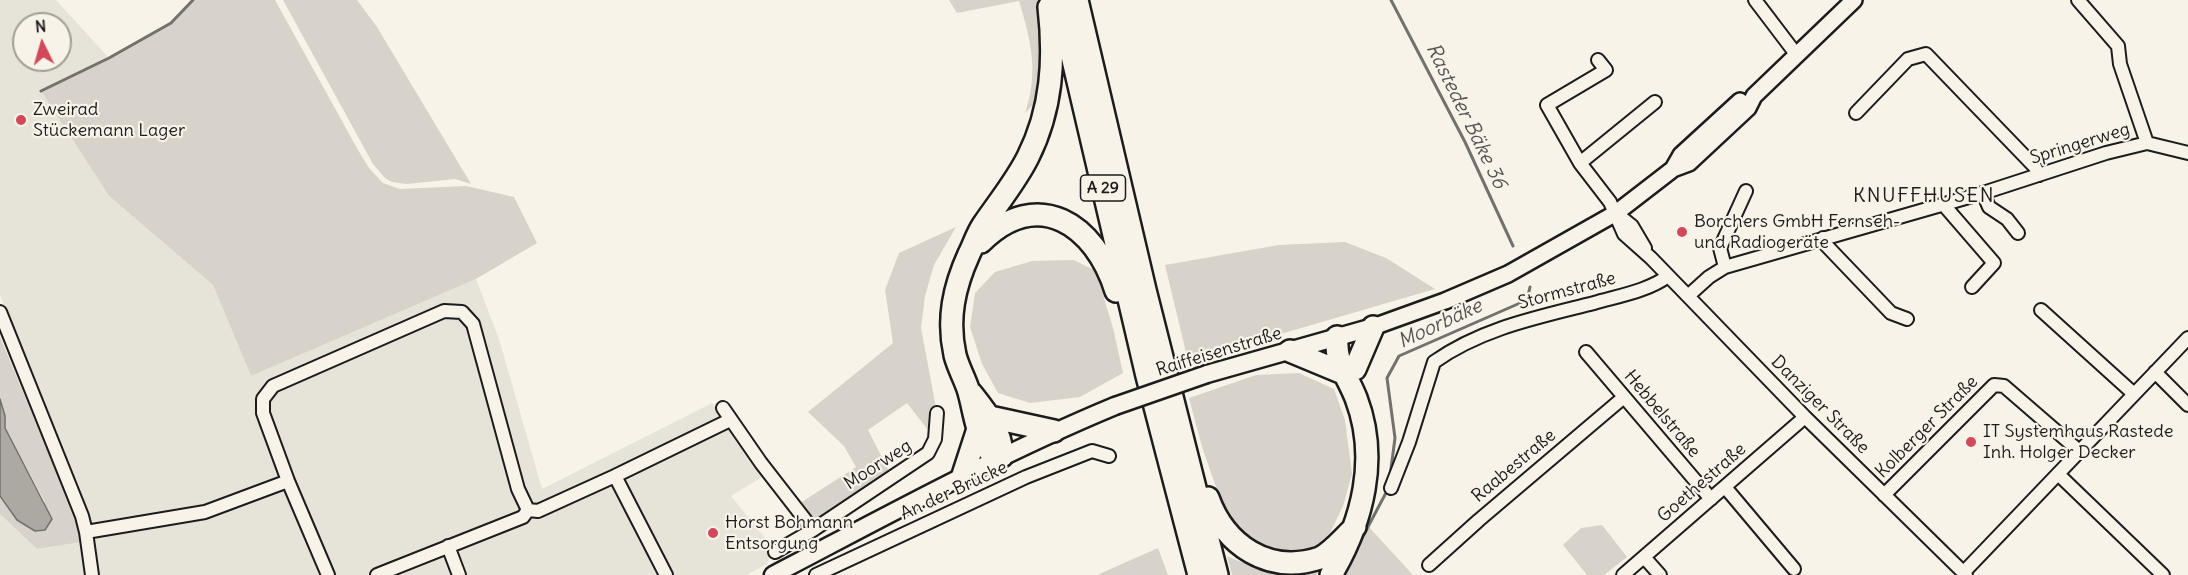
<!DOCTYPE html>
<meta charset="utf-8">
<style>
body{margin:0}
#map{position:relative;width:2188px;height:575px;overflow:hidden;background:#f7f3e8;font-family:Delius,sans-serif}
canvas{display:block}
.north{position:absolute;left:12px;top:12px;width:60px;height:60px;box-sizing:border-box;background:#f7f3e8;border:2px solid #9f9d96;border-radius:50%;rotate:355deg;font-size:16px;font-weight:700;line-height:24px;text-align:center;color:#1c1c1c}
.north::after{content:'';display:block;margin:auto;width:21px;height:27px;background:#d1495b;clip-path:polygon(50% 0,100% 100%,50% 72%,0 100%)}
</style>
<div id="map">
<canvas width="2188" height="575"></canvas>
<div class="north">N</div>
</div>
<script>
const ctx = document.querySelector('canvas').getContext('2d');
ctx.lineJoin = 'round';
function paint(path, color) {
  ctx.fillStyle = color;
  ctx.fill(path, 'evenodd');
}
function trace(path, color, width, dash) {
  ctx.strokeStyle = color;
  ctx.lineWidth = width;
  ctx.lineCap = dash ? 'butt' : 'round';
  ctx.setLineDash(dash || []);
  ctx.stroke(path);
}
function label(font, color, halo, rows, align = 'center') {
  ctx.font = font + ' Delius,sans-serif';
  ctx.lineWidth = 4.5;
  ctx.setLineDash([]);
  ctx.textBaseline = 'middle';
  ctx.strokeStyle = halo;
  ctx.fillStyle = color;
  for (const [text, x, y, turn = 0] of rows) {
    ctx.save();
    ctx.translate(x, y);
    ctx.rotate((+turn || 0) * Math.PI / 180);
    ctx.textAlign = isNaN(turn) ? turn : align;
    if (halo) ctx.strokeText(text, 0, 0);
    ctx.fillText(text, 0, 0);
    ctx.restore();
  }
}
paint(new Path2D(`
 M 0,0 L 56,0 L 109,58 L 41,91 L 109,196 L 213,285 L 251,376 L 476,279 L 499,339 L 542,489 L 712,403 L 767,474 L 731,496 L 773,548 L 767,564 L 746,575 L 0,575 L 0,514 L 37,549 L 82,542 L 92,524 L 0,295 ZM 24,24 L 60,24 L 60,60 L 24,60 Z`), '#e6e3d9');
paint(new Path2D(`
 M 193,0 L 275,0 L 358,150 L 369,168 L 383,183 L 400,189 L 466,186 L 514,197 L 537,243 L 476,279 L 251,376 L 213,285 L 109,196 L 41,91 L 109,58 L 171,23 Z
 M 283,0 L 357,0 L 377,27 L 471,184 L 455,179 L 407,184 L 392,182 L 385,178 L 373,164 Z
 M 949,0 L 1037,0 L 1046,49 L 1040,98 L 1025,113 C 1039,72 1031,41 1019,1 L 957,13 Z
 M 956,227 L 934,265 L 925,296 L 921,328 L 937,413 L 935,439 L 907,403 L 868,430 L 892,477 L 813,530 L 794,507 L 856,467 L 844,446 L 808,412 L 893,343 L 885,290 L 899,253 Z
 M 1345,242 L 1386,258 L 1435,289 L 1188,361 L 1165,265 L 1279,245 Z
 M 1074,260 L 1096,271 L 1113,328 L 1123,373 L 1080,397 L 1030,403 L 998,393 L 982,364 L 970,327 L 975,293 L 995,272 L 1032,261 Z
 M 0,337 L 77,521 L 82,542 L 37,549 L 0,514 L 0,496 L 17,520 L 45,502 L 5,428 L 5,416 L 0,399 Z
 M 1299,373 L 1334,389 L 1345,420 L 1352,474 L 1343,506 L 1330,533 L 1313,548 L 1288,558 L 1251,545 L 1235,529 L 1223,507 L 1202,447 L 1189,398 L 1256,375 Z
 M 1602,525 L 1627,557 L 1604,575 L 1587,575 L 1563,545 L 1581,528 Z
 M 1368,526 L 1413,575 L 1343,575 Z
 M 1158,548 L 1168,575 L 1097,575 Z
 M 1227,556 C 1262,572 1283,575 1321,567 L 1316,575 L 1232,575 Z`), '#d7d3cb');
const water = new Path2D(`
 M 0,399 L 5,416 L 5,428 L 52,519 L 45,530 L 35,531 L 17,520 L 0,496 Z`);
paint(water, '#aca9a2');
trace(water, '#72716c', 1.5);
trace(new Path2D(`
 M 1391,0 L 1465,142 L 1513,246
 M 41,91 L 109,58 L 171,23 L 193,0
 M 1390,476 L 1395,438 L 1387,378 L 1399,356 L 1527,300 L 1530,287
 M 1352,557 L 1388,489
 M 1343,575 L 1349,563`), '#72716c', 3);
const minor = new Path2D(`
 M 1755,0 L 1796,54
 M 2078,0 L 2118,46 L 2120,64 L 2147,143
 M 1598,60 L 1606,70 L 1547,105 L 1580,163 L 1610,202 L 1624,234 L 1651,258 L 1805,417 L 1966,575
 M 1856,113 L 1908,59 L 1926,54 L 2035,167 L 2039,175
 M 1580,163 L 1655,102
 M 1983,193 L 1989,207 L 2007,219 L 2018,233
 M 1943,204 L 1994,263 L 1972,287
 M 1617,214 L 1632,226 L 1645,248
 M 1823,238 L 1825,244 L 1891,313 L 1907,319
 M 1725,267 L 1720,248 L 1746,191
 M 1688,296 L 1709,277 L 1725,267 L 1983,193 L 2106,153 L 2147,143 L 2188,153
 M 2041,310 L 2134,394
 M 0,312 L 82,516 L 86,532 L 92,575
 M 1586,352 L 1711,499
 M 2155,372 L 2188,405
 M 723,408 L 761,463 L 813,530
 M 2058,474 L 2163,575
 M 615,476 L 666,575
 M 1725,487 L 1794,569
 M 1391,488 L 1409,442 L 1434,362 C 1482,328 1539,317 1594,303 C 1618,296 1648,291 1668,276
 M 1884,495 L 1994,385 L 2004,386 L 2078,450
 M 528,510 L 538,511 L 615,476 L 730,420
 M 86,532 L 205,512 L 288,481
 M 448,546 L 459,575
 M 775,552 L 813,530 L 928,453 L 935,439 L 937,413
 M 1644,557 L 1660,575
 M 1429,565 L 1479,520 L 1624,397
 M 1964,572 L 2188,338
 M 328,575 L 288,481 L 263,413 L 263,399 L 273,386 L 444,311 L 462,312 L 473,324 L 518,489 L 528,510 L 523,517 L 377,575
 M 816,575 L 1026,477 L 1092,451 L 1109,456
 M 1623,575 L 1805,417`);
const tertiary = new Path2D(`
 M 1673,169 L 1681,155 L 1740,101
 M 1373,327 L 1445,301 L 1508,274 L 1616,213 L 1673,169 L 1689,163 L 1748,108 L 1754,96 L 1854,0`);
const secondary = new Path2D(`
 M 1207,374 L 1373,327
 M 773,575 C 886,516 997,455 1115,406`);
const motorway = new Path2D(`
 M 1059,0 L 1147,376 L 1199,575
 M 1077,0 L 1145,290 L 1217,575
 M 981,242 C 1038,186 1095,224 1116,291
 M 1290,351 L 1343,373
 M 1355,369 L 1373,327
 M 971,393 C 986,412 1002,431 1002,456
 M 990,417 L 1054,431
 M 996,458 C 975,439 976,415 968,389 C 964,377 958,367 955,355 C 947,319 954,287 969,254 C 974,244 977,234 983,225 C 998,203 1016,181 1028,157 C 1052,109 1055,59 1049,7
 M 963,475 L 977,432
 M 1208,498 C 1225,545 1268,575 1320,558 C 1333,551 1344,537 1355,527
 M 1331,575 C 1363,521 1379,458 1356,398 C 1347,375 1335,364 1337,337`);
trace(minor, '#1c1c1c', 16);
trace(tertiary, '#1c1c1c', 20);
trace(secondary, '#1c1c1c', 21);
trace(motorway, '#1c1c1c', 26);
trace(minor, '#f7f3e8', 12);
trace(tertiary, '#f7f3e8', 15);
trace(secondary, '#f7f3e8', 16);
trace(motorway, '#f7f3e8', 21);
const secondaryBridge = new Path2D(`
 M 1115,406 L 1207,374`);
trace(secondaryBridge, '#1c1c1c', 21, []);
trace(secondaryBridge, '#f7f3e8', 16);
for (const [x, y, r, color] of [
 [21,120,6,"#d1495b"],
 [1682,232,6,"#d1495b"],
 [1971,442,6,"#d1495b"],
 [713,533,6,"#d1495b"]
]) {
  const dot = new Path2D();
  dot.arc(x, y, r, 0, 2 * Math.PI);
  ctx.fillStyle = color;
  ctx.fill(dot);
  trace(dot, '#f7f3e8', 2);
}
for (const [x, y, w] of [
 [1103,188,45]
]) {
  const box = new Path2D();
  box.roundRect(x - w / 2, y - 13, w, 26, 4.5);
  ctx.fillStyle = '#f7f3e8';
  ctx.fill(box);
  trace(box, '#1c1c1c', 1.5);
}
label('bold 16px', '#1c1c1c', null, [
 ["A 29",1103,188]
]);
label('18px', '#1c1c1c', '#f7f3e8', [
 ["Zweirad",33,110],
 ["Stückemann Lager",33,131],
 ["Borchers GmbH Fernseh-",1694,222],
 ["und Radiogeräte",1694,243],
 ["IT Systemhaus Rastede",1983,432],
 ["Inh. Holger Decker",1983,453],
 ["Horst Bohmann",725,523],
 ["Entsorgung",725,544]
], 'left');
label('18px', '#1c1c1c', '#f7f3e8', [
 ["Springerweg",2080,144,-17],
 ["Stormstraße",1567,291,-15],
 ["Raiffeisenstraße",1219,352,-17],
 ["Danziger Straße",1820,405,45],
 ["Hebbelstraße",1662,414,50],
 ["Kolberger Straße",1927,427,-45],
 ["Moorweg",878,465,-33],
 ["Raabestraße",1514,466,-40],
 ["Goethestraße",1702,483,-41],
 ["An der Brücke",954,491,-25]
]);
label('italic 20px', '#565452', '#f7f3e8', [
 ["Rasteder Bäke 36",1466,116,64],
 ["Moorbäke",1440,324,-25]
]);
ctx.letterSpacing = '1.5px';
label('20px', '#1c1c1c', '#f7f3e8', [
 ["KNUFFHUSEN",1924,196]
]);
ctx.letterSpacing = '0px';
</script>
